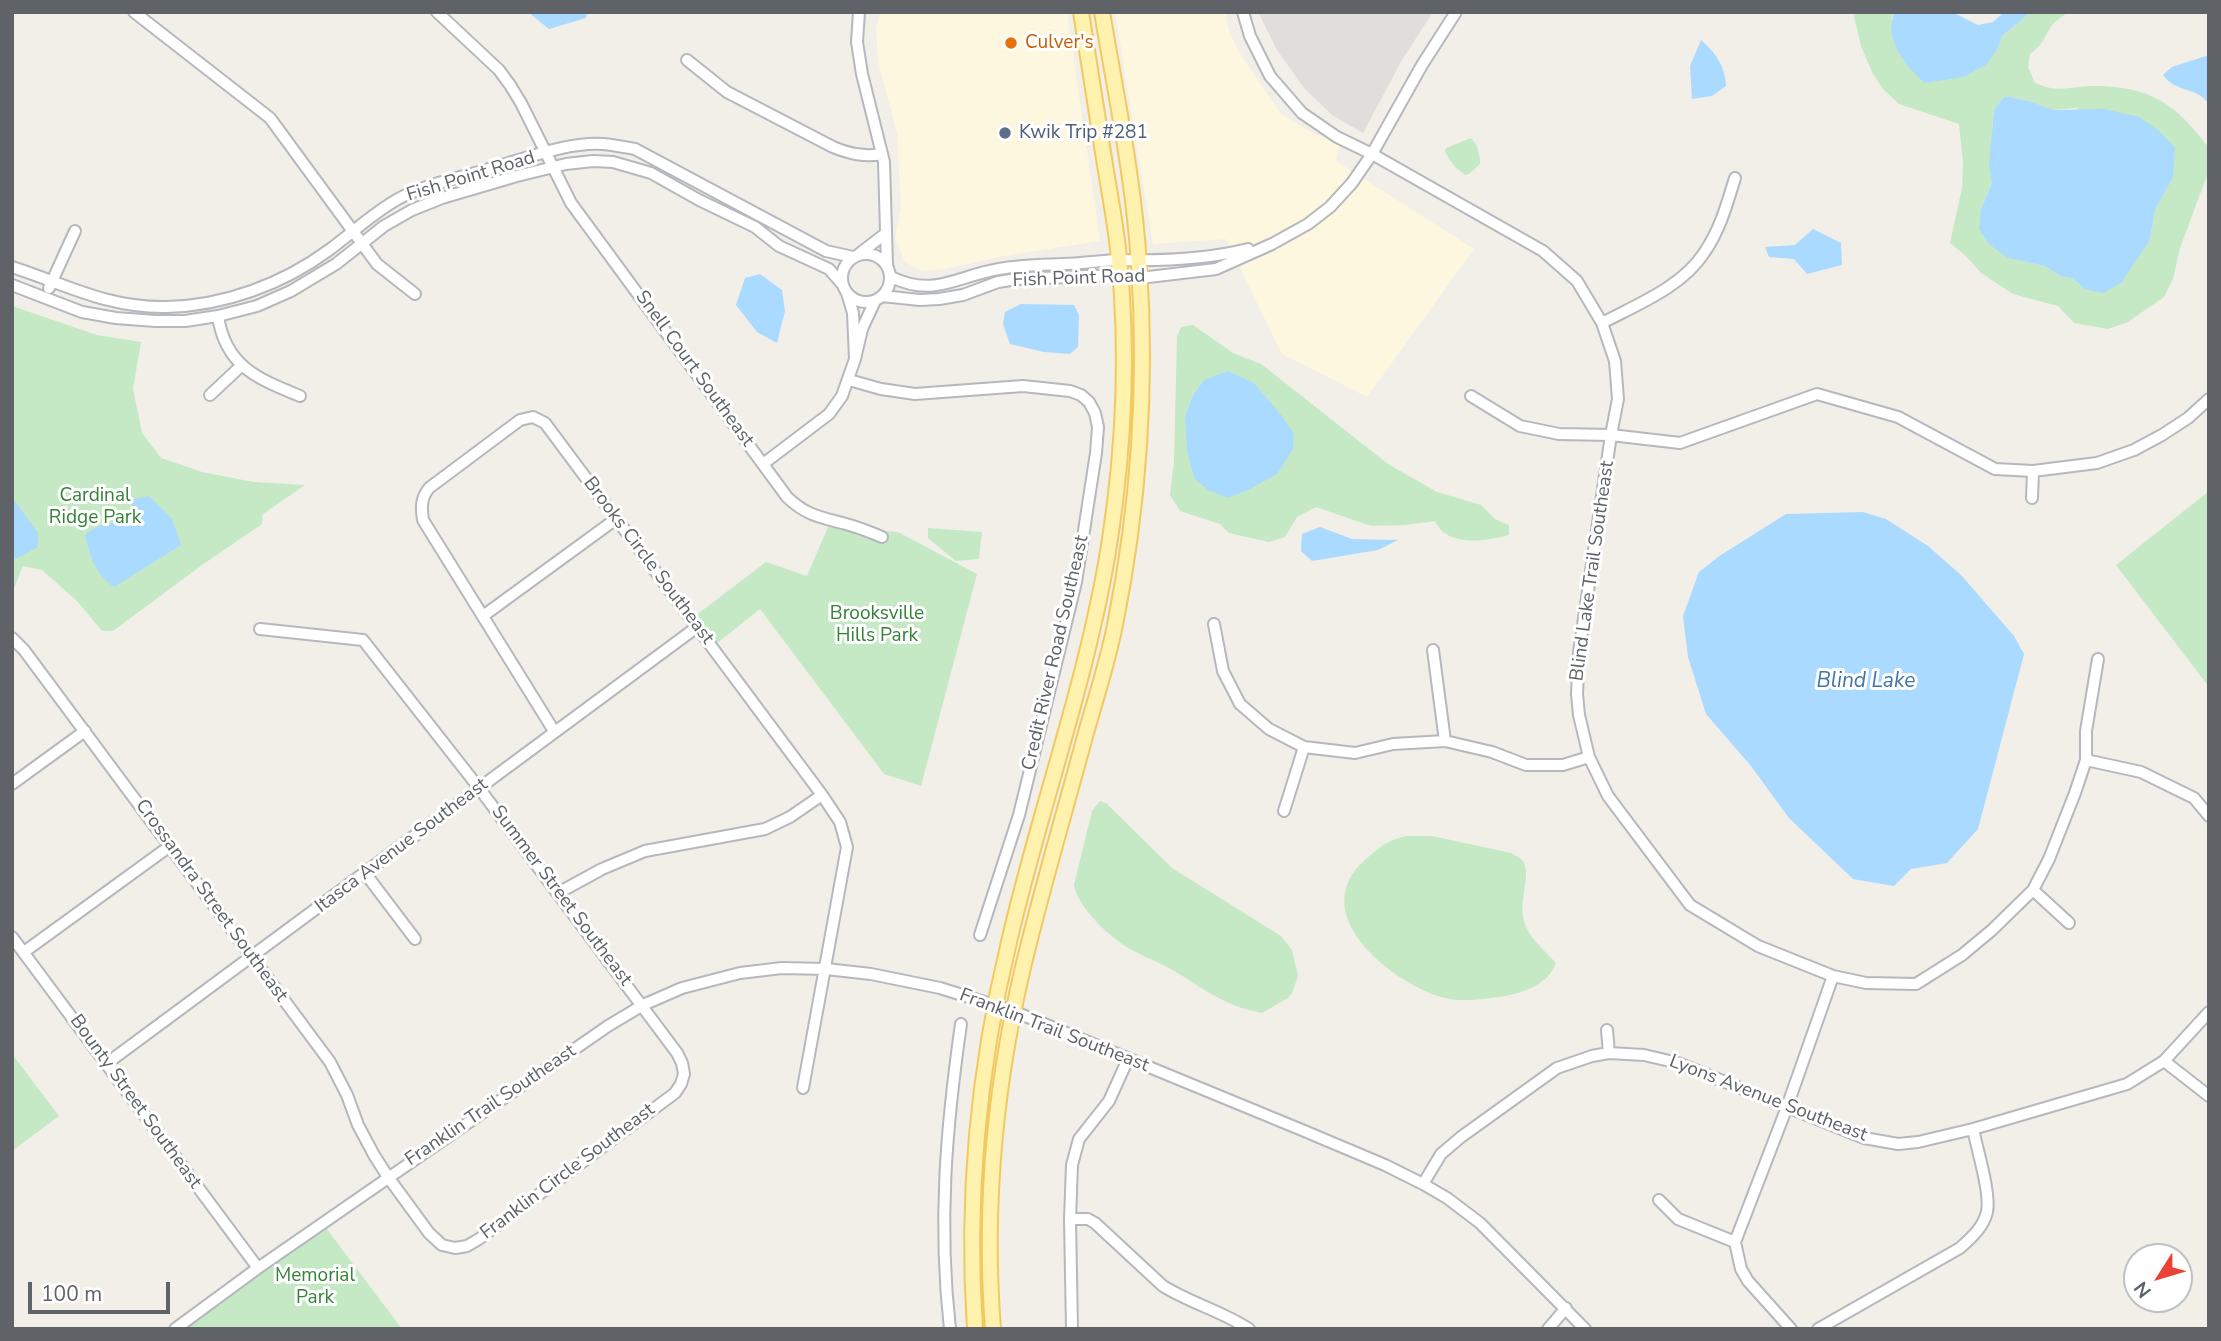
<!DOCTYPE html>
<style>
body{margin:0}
#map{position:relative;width:2221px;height:1341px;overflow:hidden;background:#f1efe8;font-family:"Nunito Sans",sans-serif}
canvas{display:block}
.frame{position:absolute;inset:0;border:14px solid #5f6368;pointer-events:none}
.north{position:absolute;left:2123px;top:1243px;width:70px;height:70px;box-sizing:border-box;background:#fff;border:2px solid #bfc1c3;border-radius:50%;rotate:233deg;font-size:19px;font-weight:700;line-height:28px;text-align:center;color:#5f6368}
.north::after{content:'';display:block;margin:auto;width:24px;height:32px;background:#ea4335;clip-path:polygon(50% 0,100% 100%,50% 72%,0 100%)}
.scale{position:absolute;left:28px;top:1282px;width:142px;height:32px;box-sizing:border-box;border:4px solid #5f6368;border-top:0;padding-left:9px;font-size:21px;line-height:24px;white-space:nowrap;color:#5f6368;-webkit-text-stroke:5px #fff;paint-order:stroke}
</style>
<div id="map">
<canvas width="2221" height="1341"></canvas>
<div class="frame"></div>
<div class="north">N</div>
<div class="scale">100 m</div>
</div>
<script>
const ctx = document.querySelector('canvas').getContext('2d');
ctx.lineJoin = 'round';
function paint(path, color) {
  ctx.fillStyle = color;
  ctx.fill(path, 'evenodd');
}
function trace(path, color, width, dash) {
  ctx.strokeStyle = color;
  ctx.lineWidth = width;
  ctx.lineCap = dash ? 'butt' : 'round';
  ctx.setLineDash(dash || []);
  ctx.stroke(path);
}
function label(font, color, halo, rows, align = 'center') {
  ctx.font = font + ' "Nunito Sans",sans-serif';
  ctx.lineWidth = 6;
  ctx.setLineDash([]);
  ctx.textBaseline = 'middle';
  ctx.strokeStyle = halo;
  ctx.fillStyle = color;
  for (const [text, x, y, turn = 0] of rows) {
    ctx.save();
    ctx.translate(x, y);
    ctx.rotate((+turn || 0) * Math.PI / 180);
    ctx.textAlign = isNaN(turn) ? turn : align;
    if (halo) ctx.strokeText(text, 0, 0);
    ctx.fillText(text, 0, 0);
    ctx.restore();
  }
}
paint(new Path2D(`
 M 881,12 L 1067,12 L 1100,241 L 1003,256 L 945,269 L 923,271 L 905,262 L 895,238 L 901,208 L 897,133 L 878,61 L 876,27 Z
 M 1115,12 L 1225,12 L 1229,32 L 1242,57 L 1281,114 L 1314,134 L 1340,142 L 1336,161 L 1474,249 L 1367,397 L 1282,354 L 1226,239 L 1153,244 Z`), '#fef7e0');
paint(new Path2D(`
 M 1258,12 L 1433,12 L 1402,60 L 1363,133 L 1332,115 L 1304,88 L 1277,50 Z`), '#e0deda');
paint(new Path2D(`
 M 1853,12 L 1895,12 L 1891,20 L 1997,50 L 2002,36 L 2031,12 L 2068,12 C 2062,17 2054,21 2050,28 C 2044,39 2041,46 2030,54 L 2028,67 L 2035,83 C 2060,94 2068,86 2094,86 C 2150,86 2176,104 2209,148 L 2209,170 L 2180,248 L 2173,279 L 2164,297 L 2128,322 L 2108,329 L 2074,323 L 2058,306 L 2013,294 L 1981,273 L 1966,256 L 1950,243 L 1962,188 L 1963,162 L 1959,124 L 1899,104 L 1883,89 L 1873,74 L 1861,46 ZM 2005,96 L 2032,102 L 2053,110 L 2076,108 L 2166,190 L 2155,210 L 2150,240 L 2085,289 L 2072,278 L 2062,277 L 2045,266 L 2008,258 L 1981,209 L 1992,183 L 1992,129 L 1994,109 Z
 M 1471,138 C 1478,146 1480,154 1480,164 L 1469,174 L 1465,175 L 1454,166 L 1445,152 L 1446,148 Z
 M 12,306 L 97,335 L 141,342 L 133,389 L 142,433 L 161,458 L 202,472 L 253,482 L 305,485 L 263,514 L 262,524 L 202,565 L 113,631 L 102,631 L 77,601 L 42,570 L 23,566 L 12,593 Z
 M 1193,325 L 1233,353 L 1261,364 L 1388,464 L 1437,492 L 1481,505 L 1495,519 L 1509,525 L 1509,535 C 1485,541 1448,548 1435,521 L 1405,525 L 1371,526 L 1316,507 L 1297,517 L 1285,537 L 1269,542 L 1229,533 L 1220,524 L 1180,511 L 1170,495 L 1174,462 L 1177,337 L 1181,327 ZM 1204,380 L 1254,383 L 1269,402 L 1185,416 L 1193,395 Z
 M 2209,491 L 2209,687 L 2116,565 Z
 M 828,527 L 898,532 L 977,574 L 921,786 L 884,774 L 760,609 L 716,644 L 695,616 L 766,562 L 807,576 Z
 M 928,528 L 982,532 L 979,559 L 956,561 L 928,538 Z
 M 1100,801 L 1106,803 L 1172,868 L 1281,936 L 1292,950 L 1298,976 L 1292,993 L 1288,998 L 1262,1013 C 1223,1006 1202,987 1169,968 C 1155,960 1139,955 1125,946 C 1108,935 1077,906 1074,885 L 1092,811 Z
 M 1407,836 L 1432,836 L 1511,853 C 1516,856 1522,858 1524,863 C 1531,877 1517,904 1525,924 C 1530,939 1545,951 1556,963 C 1548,984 1526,992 1505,996 C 1483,999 1463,1003 1441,997 C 1389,981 1304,912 1366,859 C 1381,846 1388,840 1407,836 Z
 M 12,1054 L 59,1116 L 12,1151 Z
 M 326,1228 L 402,1329 L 184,1329 L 189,1325 Z`), '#c5e8c5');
paint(new Path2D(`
 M 528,12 L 587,12 L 586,18 L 549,29 Z
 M 1895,12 L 1952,12 L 1978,25 L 1993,22 L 2004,12 L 2031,12 L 2002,36 L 1997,50 L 1986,65 L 1963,77 L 1925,83 C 1906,67 1882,38 1895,12 Z
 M 1701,40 C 1716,53 1725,66 1726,86 L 1712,96 L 1692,99 L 1690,66 Z
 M 2209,55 L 2209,104 C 2195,85 2177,94 2163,75 L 2172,67 Z
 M 2005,96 L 2032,102 L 2053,110 L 2104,109 L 2139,117 L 2159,131 L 2175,148 L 2173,177 L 2155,210 L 2150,240 L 2121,283 L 2103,293 L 2085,289 L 2072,278 L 2062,277 L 2045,266 L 2008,258 L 1989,244 L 1979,229 L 1981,209 L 1992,183 L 1989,165 L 1994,109 Z
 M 1813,229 L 1841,243 L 1842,265 L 1807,274 L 1794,259 L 1769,257 L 1765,247 L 1795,245 Z
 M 760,274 L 782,290 L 785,311 L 777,343 L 757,332 L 736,305 L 745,278 Z
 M 1021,304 L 1074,305 L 1079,315 L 1078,347 L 1070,354 L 1044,352 L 1010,344 L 1003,324 L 1005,312 Z
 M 1228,371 L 1254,383 L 1281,415 L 1294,434 L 1293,449 L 1277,474 L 1250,489 L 1228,498 L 1208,490 L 1194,478 L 1187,450 L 1185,416 L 1193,395 L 1204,380 Z
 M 149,496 L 172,519 L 181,545 L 114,587 C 95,574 90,556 85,535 C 107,516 124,532 134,499 Z
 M 12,497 L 38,533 L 38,547 L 15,559 L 12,559 Z
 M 1863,512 L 1886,519 L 1928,546 L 1961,575 L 2014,636 L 2024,654 L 1978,829 L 1947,863 L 1911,869 L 1894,886 L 1853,879 L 1789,818 L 1751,766 L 1706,714 L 1688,657 L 1683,616 L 1699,572 L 1721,555 L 1786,514 Z
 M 1320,527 L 1352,539 L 1398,540 L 1378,550 L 1312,561 L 1301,551 L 1302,534 Z`), '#aadaff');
const minor = new Path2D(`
 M 134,12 L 270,118 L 377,264 L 415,294
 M 437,12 L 499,70 L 510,85 L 521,103 L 571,203 L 787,497 C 807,516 820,517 846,524 C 858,527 870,532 882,537
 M 859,12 L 857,42 L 862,74 L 884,162 L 887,265
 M 1243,12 L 1250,36 L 1270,76 L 1302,113 L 1337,137 L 1372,154 L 1543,251 L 1577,281 L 1602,323 L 1615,361 L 1618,399 L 1611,435 L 1579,652 L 1577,694 L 1579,715 L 1589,757 L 1608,796 L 1690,905 L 1758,946 L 1833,976 L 1866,983 L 1916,984 L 1962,955 L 1992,930 L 2033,890 L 2049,859 L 2075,793 L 2086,760 L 2086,731 L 2098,659
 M 687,60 L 727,92 L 833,147 C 850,154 864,157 882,154
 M842 278a24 24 0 1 1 48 0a24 24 0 1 1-48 0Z
 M 859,254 L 885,234
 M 12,267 C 65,284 107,308 166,307 C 224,306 283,284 329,250 C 352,233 373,213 398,199 C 426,184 459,178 489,169 C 525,159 565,142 603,144 C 614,145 624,147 635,149 L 826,251 L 853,257
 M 891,277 C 935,298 956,276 999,269 C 1020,265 1041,265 1063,264 C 1082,264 1102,260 1121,260 C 1163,261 1208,259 1248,249
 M 12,285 L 82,312 L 116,318 L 155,321 L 185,321 L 218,316 L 257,306 L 291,291 L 336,264 L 384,226 L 412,210 L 442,198 L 517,176 L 566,164 L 593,161 L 613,162 L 651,173 L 699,200 L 755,227 L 779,246 L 829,269 L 842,284
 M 49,288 L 75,231
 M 847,293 L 853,313 L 855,359 L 862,329 L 875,301
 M 882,296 L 920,300 L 939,299 L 963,295 L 998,282 L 1017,279 L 1120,275 L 1140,278 L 1216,269 L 1272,244 L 1308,224 L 1330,207 L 1352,183 L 1372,154 L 1422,65 L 1456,12
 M 218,316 C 225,366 258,379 300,396
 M 1602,323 C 1636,305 1682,287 1704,253 C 1720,230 1727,204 1735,178
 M 849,380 L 881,389 L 915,394 L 1023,386 L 1070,391 L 1081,395 L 1089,402 L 1095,413 L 1098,427 L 1096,453 L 1076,582 L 1019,815 L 980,935
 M 210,395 L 242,365
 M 1471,396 L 1520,426 L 1559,434 L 1611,435 L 1680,443 L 1817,394 L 1898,417 L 1995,469 L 2033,471 L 2097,463 L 2134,450 L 2162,435 L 2188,418 L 2209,399
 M 763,464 L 829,414 L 842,396 L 855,359
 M 2032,498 L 2033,471
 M 483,616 L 616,519
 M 1214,624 L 1223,671 L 1240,704 L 1269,729 L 1304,747 L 1355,753 L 1393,744 L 1445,741 L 1492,752 L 1526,765 L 1563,765 L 1589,757
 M 12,638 L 24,650 L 330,1062 L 347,1095 L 358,1125 L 374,1155 L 388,1177 L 429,1233 L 442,1245 L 455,1248 L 467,1246 L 479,1239 L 675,1093 L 681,1084 L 684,1074 L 682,1063 L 677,1053 L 479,788 L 363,640 L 260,629
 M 1433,650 L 1445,741
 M 554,731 L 423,520 C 421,507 421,498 429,488 L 520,420 L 533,417 L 545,423 L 822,795 L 840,822 L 847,847 L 803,1088
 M 2086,760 L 2141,772 L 2194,798 L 2209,816
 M 12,784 L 85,731
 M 1284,811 L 1304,747
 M 365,873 L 415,939
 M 2033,890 L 2069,923
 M 558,893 L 602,869 L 645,851 L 765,829 L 790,817 L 822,795
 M 12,937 L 258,1268
 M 24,952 L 170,846
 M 1607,1030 L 1609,1053
 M 2164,1061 L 2209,1096
 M 106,1064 L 697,627
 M 1423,1184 L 1441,1154 L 1461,1137 L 1557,1068 L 1592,1056 L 1609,1053 L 1644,1055 L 1678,1063 L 1864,1138 L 1898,1144 L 1918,1142 L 1973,1129 L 2127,1084 L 2164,1061 L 2209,1012
 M 1659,1200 L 1678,1219 L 1735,1242
 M 1070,1219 L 1088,1219 L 1095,1223 L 1163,1286 C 1190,1303 1222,1311 1249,1329
 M 175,1329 L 258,1268 L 608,1026 L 643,1005 L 682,988 L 740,973 L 782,968 L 826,969 L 871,974 L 940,988 L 1013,1011 L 1302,1130 L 1385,1165 L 1423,1184 L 1447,1198 L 1480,1223 L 1585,1329
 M 950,1329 C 938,1223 946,1129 961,1024
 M 1072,1329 L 1070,1219 L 1072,1165 L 1079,1139 L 1109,1101 L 1128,1059
 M 1548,1329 L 1566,1308
 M 1791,1329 L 1748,1281 L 1741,1269 L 1735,1242 L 1787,1107 L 1833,976
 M 1818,1329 L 1960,1248 C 1971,1238 1983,1228 1987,1212 C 1991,1194 1977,1149 1973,1129`);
const major = new Path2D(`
 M 975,1329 C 966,1198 978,1070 1009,942 C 1040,807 1089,676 1110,539 C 1124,447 1128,350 1119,258 C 1116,226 1110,196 1105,165 C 1097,114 1089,63 1081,12
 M 993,1329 C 983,1200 997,1068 1029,943 C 1047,871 1068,800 1087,729 C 1097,695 1108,660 1115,625 C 1139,506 1147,386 1139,265 C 1134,180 1116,96 1102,12`);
trace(minor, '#b5b8bc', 14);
trace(major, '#f2c960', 18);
trace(minor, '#fff', 10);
trace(major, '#fff2af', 14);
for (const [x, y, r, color] of [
 [1011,43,7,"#e8710a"],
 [1005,133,7,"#5c6f8a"]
]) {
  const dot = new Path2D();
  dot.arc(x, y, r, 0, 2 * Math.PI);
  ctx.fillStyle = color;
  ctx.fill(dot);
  trace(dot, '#fff', 2.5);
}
label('19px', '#c56008', '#fff', [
 ["Culver's",1025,43]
], 'left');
label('19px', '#4e5e75', '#fff', [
 ["Kwik Trip #281",1019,133]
], 'left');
label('19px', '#5f6368', '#fff', [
 ["Fish Point Road",471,177,-17],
 ["Fish Point Road",1079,279,-2],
 ["Snell Court Southeast",694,369,54],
 ["Brooks Circle Southeast",648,561,53],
 ["Blind Lake Trail Southeast",1593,571,-82],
 ["Credit River Road Southeast",1056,653,-77],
 ["Itasca Avenue Southeast",402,846,-37],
 ["Summer Street Southeast",561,896,53],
 ["Crossandra Street Southeast",211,901,54],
 ["Franklin Trail Southeast",1054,1031,21],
 ["Lyons Avenue Southeast",1768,1099,21],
 ["Bounty Street Southeast",135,1102,54],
 ["Franklin Trail Southeast",491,1106,-34],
 ["Franklin Circle Southeast",568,1172,-37]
]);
label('19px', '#348238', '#fff', [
 ["Cardinal",95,496],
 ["Ridge Park",95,518],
 ["Brooksville",877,614],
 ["Hills Park",877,636],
 ["Memorial",315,1276],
 ["Park",315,1298]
]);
label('italic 21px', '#4174aa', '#fff', [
 ["Blind Lake",1866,682]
]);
</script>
